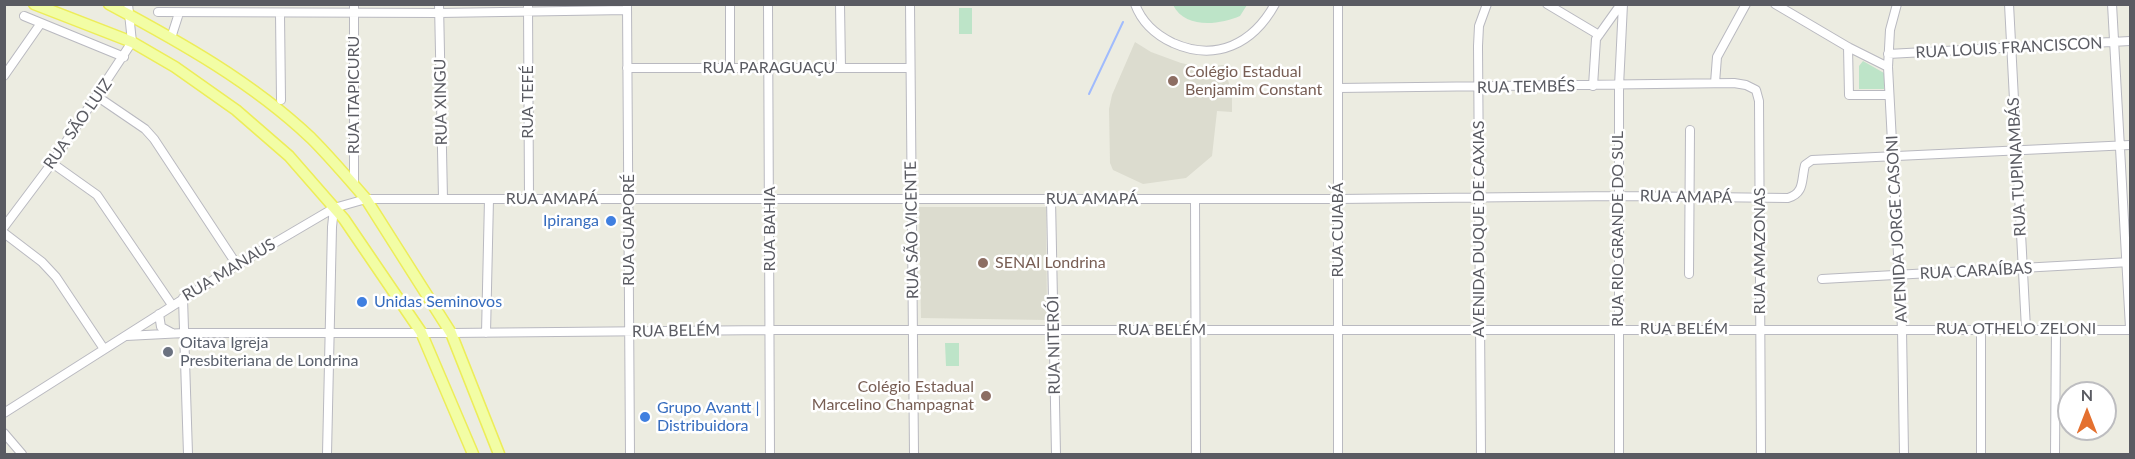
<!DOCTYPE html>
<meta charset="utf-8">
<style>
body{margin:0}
#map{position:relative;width:2135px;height:459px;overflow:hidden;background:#ecece1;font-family:Lato,sans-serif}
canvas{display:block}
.frame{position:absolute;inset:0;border:6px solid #5a5b62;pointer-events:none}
.north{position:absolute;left:2057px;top:381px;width:60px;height:60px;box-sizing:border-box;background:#fff;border:2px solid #bdbdc0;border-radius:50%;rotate:0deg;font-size:16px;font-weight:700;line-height:24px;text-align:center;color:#5a5b62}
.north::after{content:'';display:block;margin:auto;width:21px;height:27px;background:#e4702f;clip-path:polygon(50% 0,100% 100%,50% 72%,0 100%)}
</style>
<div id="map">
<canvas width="2135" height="459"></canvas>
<div class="frame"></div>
<div class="north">N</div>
</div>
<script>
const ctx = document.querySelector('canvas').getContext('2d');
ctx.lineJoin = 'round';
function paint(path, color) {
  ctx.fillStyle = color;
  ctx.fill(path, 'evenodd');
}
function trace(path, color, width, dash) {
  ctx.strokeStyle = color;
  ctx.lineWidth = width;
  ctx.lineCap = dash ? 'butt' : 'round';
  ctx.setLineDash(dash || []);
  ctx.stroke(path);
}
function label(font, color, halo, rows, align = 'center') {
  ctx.font = font + ' Lato,sans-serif';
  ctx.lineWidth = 5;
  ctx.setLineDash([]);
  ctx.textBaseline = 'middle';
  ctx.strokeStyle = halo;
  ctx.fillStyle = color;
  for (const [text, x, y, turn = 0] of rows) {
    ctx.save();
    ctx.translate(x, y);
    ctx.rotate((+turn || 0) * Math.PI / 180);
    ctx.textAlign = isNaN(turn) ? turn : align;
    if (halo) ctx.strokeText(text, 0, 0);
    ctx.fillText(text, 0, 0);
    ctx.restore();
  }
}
paint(new Path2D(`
 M 1135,42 L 1151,52 L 1181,63 L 1200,67 L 1224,65 L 1232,95 L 1232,112 L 1217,111 L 1212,156 L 1186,178 L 1143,184 L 1113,170 L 1110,163 L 1109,109 L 1112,95 Z
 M 919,207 L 1046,207 L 1047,320 L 921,318 Z`), '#dcdccf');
paint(new Path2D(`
 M 1173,5 L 1173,4 L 1247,5 L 1240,16 C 1219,25 1185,29 1173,5 Z
 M 959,8 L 972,8 L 972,34 L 959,34 Z
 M 1863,61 L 1884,73 L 1884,89 L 1859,89 L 1859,66 Z
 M 945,343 L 959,343 L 959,366 L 946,366 Z`), '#bde4c8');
trace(new Path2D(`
 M 1089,94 L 1123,22`), '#a0bbfd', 2);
const minor = new Path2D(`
 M 439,4 L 443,199
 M 528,4 L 529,199
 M 730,4 L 730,67
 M 768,4 L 770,454
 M 840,4 L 841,68
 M 910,4 L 914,454
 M 1135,4 C 1142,23 1156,35 1173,43 C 1216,62 1253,44 1275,4
 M 1338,4 L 1338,454
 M 1547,4 L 1599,35
 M 1775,4 L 1848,47 L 1888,67
 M 1897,4 L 1890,30 L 1888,67 L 1902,329 L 1904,454
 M 2009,4 L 2026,329
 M 2112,4 L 2130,328
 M 627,5 L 630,454
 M 158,12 L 439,13 L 627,10
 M 280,14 L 281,100
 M 24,16 L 124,57
 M 171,38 L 179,13
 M 1848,47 L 1849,95 L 1889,95
 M 1888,54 L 2130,41
 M 627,68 L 910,68
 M 4,76 L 41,23
 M 1715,83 L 1717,57 L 1746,4
 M 1593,86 L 1596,39 L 1621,4
 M 1338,88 L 1734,83 L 1746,85 L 1756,90 L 1759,101 L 1761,454
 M 98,97 L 145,129 L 154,139 L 237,265
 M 52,163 L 97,195 L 172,305
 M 354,185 L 354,4
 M 1051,199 L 1056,454
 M 1195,199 L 1196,454
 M 4,227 L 52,163 L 132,42 L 128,4
 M 4,233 L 42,262 L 56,277 L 104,349
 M 1689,274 L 1690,130
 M 1822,279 L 2130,262
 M 183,298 L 188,454
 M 159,314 L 161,327 L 172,333
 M 1981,330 L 1981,454
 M 486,333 L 489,199
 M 126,336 L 184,333 L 451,333 L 770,330 L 2130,330
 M 4,413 L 237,265 L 334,208 L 366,199 L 1338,199 L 1618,196 L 1788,198 C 1805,193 1801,180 1805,165 L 1812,160 L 2130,145
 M 4,433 L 22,454
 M 327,454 L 332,227 L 334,208
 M 1481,454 L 1478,46 L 1479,26 L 1487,4
 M 1619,454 L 1619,86 L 1623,4
 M 2055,454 L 2056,329`);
const major = new Path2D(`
 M 34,4 L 132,42 L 175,67 L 236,110 L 289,156 L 344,219 L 421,332 L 473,454
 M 109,4 C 180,42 252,82 311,138 C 330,157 348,178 366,199 L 451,333 L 499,454`);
trace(minor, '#b9b9c0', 10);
trace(major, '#eded59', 13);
trace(minor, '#fff', 8);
trace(major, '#f2fda5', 10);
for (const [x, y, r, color] of [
 [1173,81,6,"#8d6e63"],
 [611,221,6,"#3f7fe0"],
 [983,263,6,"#8d6e63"],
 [362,302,6,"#3f7fe0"],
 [168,352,6,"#6b7280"],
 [986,396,6,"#8d6e63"],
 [645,417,6,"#3f7fe0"]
]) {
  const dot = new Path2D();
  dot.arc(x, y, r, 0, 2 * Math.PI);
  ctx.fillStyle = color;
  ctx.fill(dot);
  trace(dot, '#fff', 2);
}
label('16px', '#5a5b62', '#fff', [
 ["RUA LOUIS FRANCISCON",2009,48,-3],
 ["RUA PARAGUAÇU",769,68],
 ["RUA TEMBÉS",1526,87,-1],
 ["RUA ITAPICURU",354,95,-90],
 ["RUA XINGU",441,102,-91],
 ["RUA TEFÉ",528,102,-90],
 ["RUA SÃO LUIZ",78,124,-55],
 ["RUA TUPINAMBÁS",2017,167,-93],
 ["RUA AMAPÁ",1686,197,1],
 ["RUA AMAPÁ",552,199],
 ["RUA AMAPÁ",1092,199],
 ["RUA BAHIA",770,229,-90],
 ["AVENIDA DUQUE DE CAXIAS",1479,229,-90],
 ["RUA RIO GRANDE DO SUL",1618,229,-90],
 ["AVENIDA JORGE CASONI",1897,229,-93],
 ["RUA GUAPORÉ",629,230,-90],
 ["RUA SÃO VICENTE",912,230,-91],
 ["RUA CUIABÁ",1338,230,-90],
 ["RUA AMAZONAS",1760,251,-90],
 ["RUA MANAUS",229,270,-31],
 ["RUA CARAÍBAS",1976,271,-3],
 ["RUA BELÉM",1684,329],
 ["RUA OTHELO ZELONI",2016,329],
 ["RUA BELÉM",1162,330],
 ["RUA BELÉM",676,331,-1],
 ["RUA NITERÓI",1054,345,-91]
]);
label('16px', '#785e54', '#fff', [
 ["Colégio Estadual",1185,72],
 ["Benjamim Constant",1185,90],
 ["SENAI Londrina",995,263],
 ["Colégio Estadual",974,387,"right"],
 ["Marcelino Champagnat",974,405,"right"]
], 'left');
label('16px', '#366cbe', '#fff', [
 ["Ipiranga",599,221,"right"],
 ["Unidas Seminovos",374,302],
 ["Grupo Avantt |",657,408],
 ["Distribuidora",657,426]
], 'left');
label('16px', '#5b616d', '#fff', [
 ["Oitava Igreja",180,343],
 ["Presbiteriana de Londrina",180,361]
], 'left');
</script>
